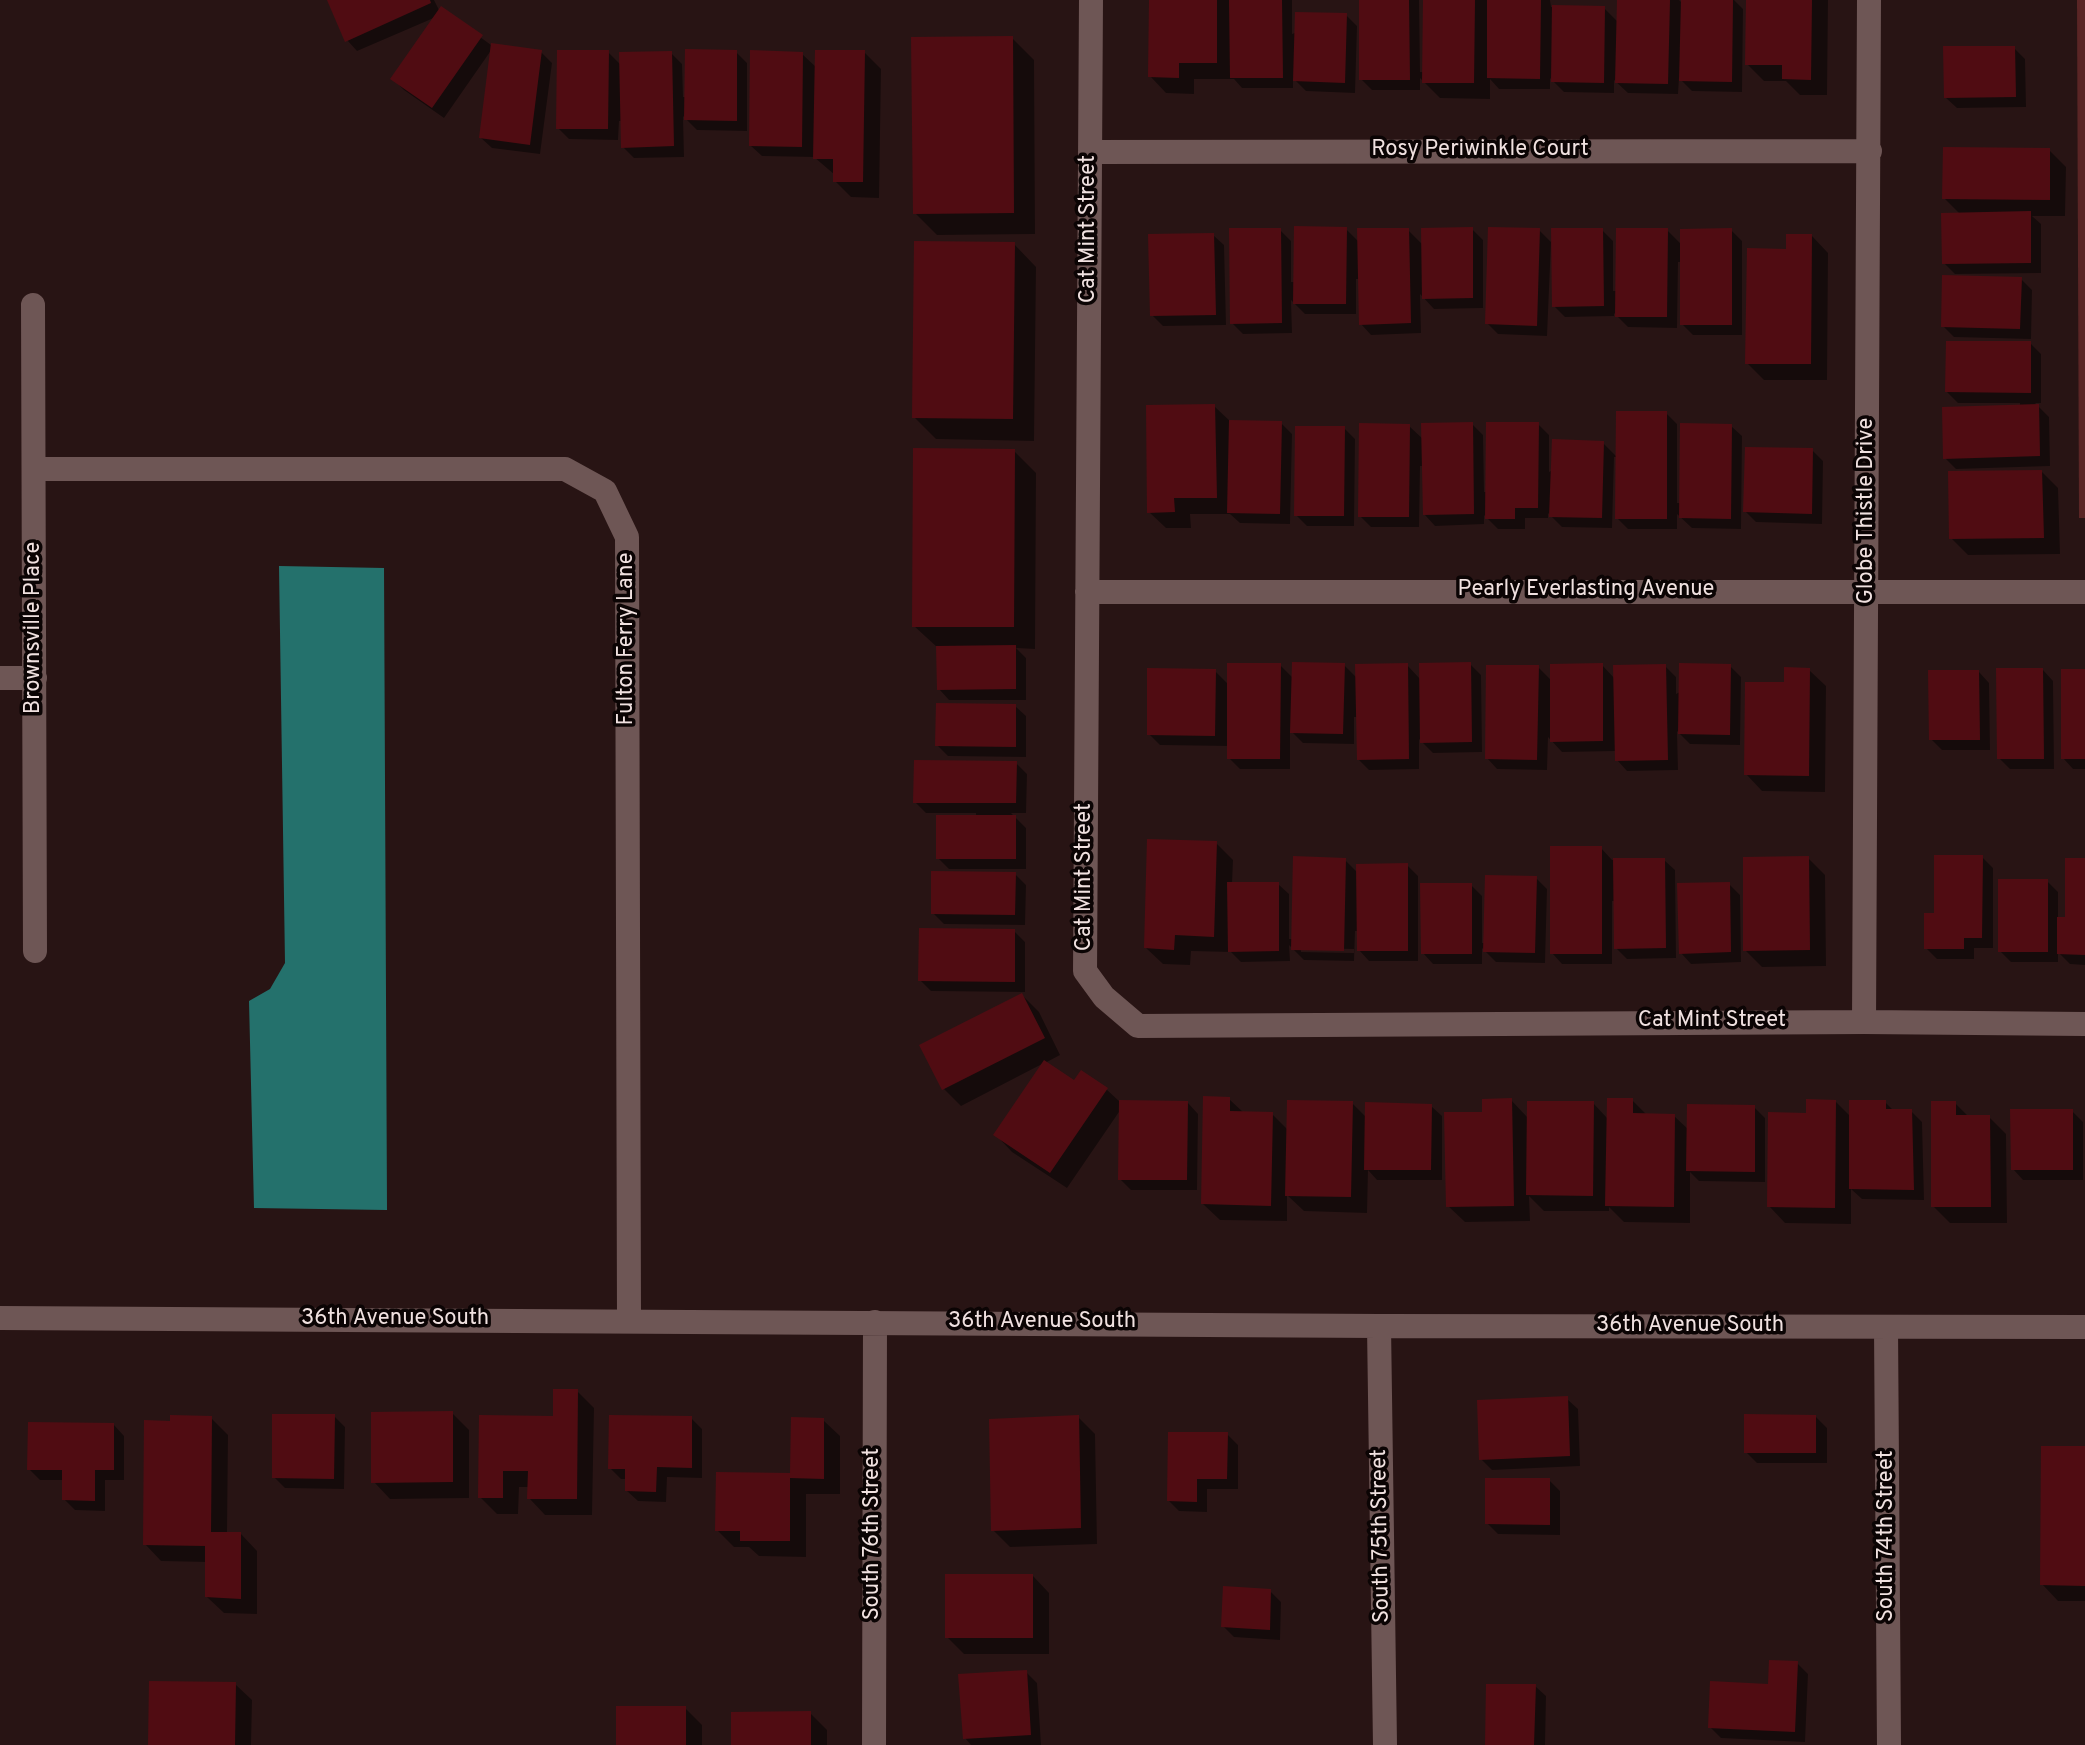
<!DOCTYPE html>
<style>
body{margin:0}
canvas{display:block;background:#281414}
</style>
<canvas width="2085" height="1745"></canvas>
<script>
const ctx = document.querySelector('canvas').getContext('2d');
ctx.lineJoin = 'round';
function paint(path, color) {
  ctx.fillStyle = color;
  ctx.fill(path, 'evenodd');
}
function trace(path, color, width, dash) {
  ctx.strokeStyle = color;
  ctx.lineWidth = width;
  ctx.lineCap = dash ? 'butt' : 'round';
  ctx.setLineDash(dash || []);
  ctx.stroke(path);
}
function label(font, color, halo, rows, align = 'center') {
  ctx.font = font + ' Overpass,sans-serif';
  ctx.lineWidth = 7;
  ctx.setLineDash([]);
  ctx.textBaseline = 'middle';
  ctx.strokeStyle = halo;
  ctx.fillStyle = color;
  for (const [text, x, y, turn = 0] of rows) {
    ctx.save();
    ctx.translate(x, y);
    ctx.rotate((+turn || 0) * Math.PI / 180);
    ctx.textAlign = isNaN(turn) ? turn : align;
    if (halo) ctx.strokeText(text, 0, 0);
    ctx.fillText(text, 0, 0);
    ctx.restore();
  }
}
paint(new Path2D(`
 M 2077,0 L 2085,0 L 2085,518 L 2079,518 Z`), '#5a2525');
paint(new Path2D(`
 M 279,566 L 384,568 L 387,1210 L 254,1208 L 249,1001 L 270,989 L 285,963 Z`), '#24716c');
paint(new Path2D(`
 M 329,0 L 434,0 L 440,12 L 442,9 L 491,45 L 541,52 L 552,63 L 540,154 L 492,148 L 481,138 L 492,49 L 444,118 L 404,90 L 393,79 L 436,17 L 357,51 L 347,40 Z
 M 1151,0 L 1292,0 L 1292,34 L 1346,15 L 1357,26 L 1355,93 L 1306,91 L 1293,78 L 1293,88 L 1242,88 L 1234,79 L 1194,79 L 1194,94 L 1166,93 L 1150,76 Z
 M 1361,0 L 1419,0 L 1420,72 L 1424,72 L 1425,0 L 1550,0 L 1551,7 L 1604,8 L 1618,22 L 1619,0 L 1679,0 L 1683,4 L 1683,0 L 1734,0 L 1743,9 L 1742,92 L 1692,91 L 1679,78 L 1678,94 L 1628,93 L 1614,80 L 1614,93 L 1564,92 L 1550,78 L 1550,89 L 1499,89 L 1490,79 L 1490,99 L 1440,98 L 1420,78 L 1420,90 L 1372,90 L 1361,79 Z
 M 1748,0 L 1828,0 L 1827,95 L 1800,95 L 1786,81 L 1764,81 L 1747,64 Z
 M 1012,38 L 1034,60 L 1035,234 L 937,235 L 915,213 Z
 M 2014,48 L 2025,59 L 2026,107 L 1957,108 L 1946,98 Z
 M 608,52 L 621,65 L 671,53 L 682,64 L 683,97 L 687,97 L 736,52 L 747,63 L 747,131 L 697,130 L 683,116 L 684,157 L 634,158 L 623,147 L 622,121 L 619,121 L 618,140 L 569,139 L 558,128 Z
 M 864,52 L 881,69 L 879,198 L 851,197 L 835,181 L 835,175 L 814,157 L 762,156 L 751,146 L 802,54 L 817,68 Z
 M 2049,150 L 2066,167 L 2065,216 L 2032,216 L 2041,224 L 2041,273 L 1955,274 L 1944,263 L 1960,214 L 1944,198 Z
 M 1346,229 L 1359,242 L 1408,230 L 1423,245 L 1472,229 L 1483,240 L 1483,308 L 1434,309 L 1420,294 L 1421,333 L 1371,335 L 1361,324 L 1360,279 L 1356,279 L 1356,314 L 1305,314 L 1291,300 L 1292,333 L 1243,334 L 1232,323 L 1280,230 L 1291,241 L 1291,282 L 1295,282 Z
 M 1539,230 L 1551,242 L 1547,336 L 1498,334 L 1487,323 Z
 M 1602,230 L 1613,241 L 1613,291 L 1617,291 L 1667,230 L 1682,245 L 1731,230 L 1742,241 L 1742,335 L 1693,335 L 1682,324 L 1682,262 L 1678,262 L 1677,328 L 1628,327 L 1614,313 L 1614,316 L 1565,317 L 1554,306 Z
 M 1213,235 L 1224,245 L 1226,325 L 1163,326 L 1152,315 Z
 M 1812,236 L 1828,253 L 1827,380 L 1764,380 L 1747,363 L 1788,251 Z
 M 1014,244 L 1036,267 L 1034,441 L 936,439 L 914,417 Z
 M 2021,279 L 2032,290 L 2031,339 L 1954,337 L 1943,326 Z
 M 2031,344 L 2041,354 L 2041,403 L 2035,403 L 2049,417 L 2050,466 L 1956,469 L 1945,458 L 2020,407 L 2020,403 L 1958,403 L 1947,392 Z
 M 1214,406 L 1231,422 L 1281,423 L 1292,434 L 1290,524 L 1240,523 L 1230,514 L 1190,514 L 1191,528 L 1166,528 L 1149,512 Z
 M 1666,413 L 1677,424 L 1677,503 L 1681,503 L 1731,426 L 1742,436 L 1741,529 L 1692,528 L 1677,514 L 1677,529 L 1628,529 L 1617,518 Z
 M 1472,424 L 1483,435 L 1484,492 L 1487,492 L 1538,424 L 1549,435 L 1549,472 L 1603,443 L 1617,457 L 1614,457 L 1612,528 L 1562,527 L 1548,513 L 1548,518 L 1525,518 L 1525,529 L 1498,529 L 1484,515 L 1484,524 L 1435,526 L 1425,515 L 1424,466 L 1420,466 L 1419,527 L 1371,527 L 1360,516 L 1409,426 L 1423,439 Z
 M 1344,428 L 1355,439 L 1354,526 L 1307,526 L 1296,515 Z
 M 1812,450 L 1823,461 L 1822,524 L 1756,522 L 1745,511 Z
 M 1014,451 L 1036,473 L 1035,649 L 1016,648 L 1026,658 L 1026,700 L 949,700 L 939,689 L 938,648 L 914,626 Z
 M 2042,472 L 2058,488 L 2060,554 L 1968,555 L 1951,538 Z
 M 1470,664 L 1481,675 L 1482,752 L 1433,753 L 1419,739 L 1419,769 L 1369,770 L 1358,759 L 1358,717 L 1354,717 L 1354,744 L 1303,743 L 1290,730 L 1290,769 L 1240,769 L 1229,758 L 1229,746 L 1160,745 L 1149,734 L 1215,671 L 1229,685 L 1280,665 L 1294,679 L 1344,665 L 1357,678 L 1407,665 L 1421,680 Z
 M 1602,665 L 1615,679 L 1665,666 L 1676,677 L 1676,694 L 1730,666 L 1741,677 L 1740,745 L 1690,744 L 1677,731 L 1678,770 L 1627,771 L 1617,760 L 1616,751 L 1562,752 L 1548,737 L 1547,770 L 1497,769 L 1487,758 L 1538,667 L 1552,681 Z
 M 1809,670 L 1826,686 L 1825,792 L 1762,791 L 1746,774 L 1786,684 Z
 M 2043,670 L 2053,681 L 2054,769 L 2010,769 L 1999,758 Z
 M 2085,671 L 2085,769 L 2073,769 L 2063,758 Z
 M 1979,672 L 1989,683 L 1990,750 L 1942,750 L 1931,739 Z
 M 1015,706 L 1026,716 L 1026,757 L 948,756 L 937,745 Z
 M 1016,763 L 1027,774 L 1026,813 L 1011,813 L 1026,828 L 1026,869 L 949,869 L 938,858 L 976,817 L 976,813 L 926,813 L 915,802 Z
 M 1216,843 L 1233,860 L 1232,884 L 1278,884 L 1289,894 L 1289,939 L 1293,939 L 1345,860 L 1358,873 L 1407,865 L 1418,876 L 1418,961 L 1369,961 L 1359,950 L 1358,931 L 1355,931 L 1354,961 L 1304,960 L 1289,945 L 1290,961 L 1241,962 L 1231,952 L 1191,951 L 1190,965 L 1163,964 L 1146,948 ZM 1301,948 L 1354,949 L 1354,953 L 1301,952 Z
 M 1601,848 L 1612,860 L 1664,860 L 1675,870 L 1676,958 L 1627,959 L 1616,948 L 1616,901 L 1612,901 L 1612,964 L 1562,964 L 1552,953 Z
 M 1982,857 L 1993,868 L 1993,948 L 1974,948 L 1974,959 L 1937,959 L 1926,948 L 1936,915 Z
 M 1808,858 L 1825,875 L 1826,966 L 1762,967 L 1745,950 Z
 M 2085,860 L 2085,965 L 2070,964 L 2058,952 L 2058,962 L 2011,962 L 2000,951 L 2047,881 L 2058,892 L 2058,919 L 2067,919 Z
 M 1015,874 L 1026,885 L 1025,925 L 944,924 L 933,913 Z
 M 1536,878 L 1547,889 L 1545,963 L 1496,962 L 1482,948 L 1482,964 L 1433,964 L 1423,953 L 1471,885 L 1482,896 L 1482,943 L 1486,943 Z
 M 1729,884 L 1740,895 L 1741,962 L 1691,964 L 1681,953 Z
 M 1014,931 L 1025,942 L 1025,992 L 931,991 L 920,980 Z
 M 1022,995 L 1039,1012 L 1060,1055 L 1045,1063 L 1075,1082 L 1106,1089 L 1119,1101 L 1188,1103 L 1198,1114 L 1197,1190 L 1131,1190 L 1120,1179 L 1121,1109 L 1067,1188 L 1012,1152 L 996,1135 L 1044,1063 L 961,1106 L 944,1089 Z
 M 1229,1099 L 1244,1113 L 1272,1114 L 1289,1131 L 1352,1103 L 1367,1118 L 1431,1106 L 1442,1116 L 1442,1180 L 1377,1180 L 1368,1170 L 1367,1213 L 1304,1211 L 1287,1195 L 1287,1221 L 1220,1220 L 1203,1204 Z
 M 1511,1100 L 1528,1118 L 1593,1103 L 1608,1119 L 1632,1100 L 1647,1115 L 1674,1116 L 1689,1130 L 1754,1107 L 1765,1118 L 1765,1182 L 1699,1181 L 1690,1172 L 1690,1223 L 1624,1222 L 1609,1207 L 1609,1211 L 1544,1211 L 1529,1196 L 1530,1221 L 1465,1222 L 1448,1206 L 1484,1114 Z
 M 1835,1101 L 1851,1117 L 1885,1102 L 1894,1111 L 1911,1111 L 1922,1122 L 1924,1200 L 1862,1199 L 1851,1189 L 1851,1224 L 1785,1223 L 1769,1206 L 1808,1115 Z
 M 1955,1103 L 1969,1117 L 1989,1117 L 2006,1134 L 2007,1223 L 1950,1223 L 1933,1206 Z
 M 2072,1111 L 2083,1122 L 2083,1180 L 2023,1180 L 2013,1169 Z
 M 577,1391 L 594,1408 L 592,1515 L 545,1515 L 529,1498 L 529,1487 L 519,1487 L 518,1514 L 497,1514 L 480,1497 L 481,1417 L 555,1418 Z
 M 1567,1399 L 1578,1409 L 1580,1466 L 1492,1470 L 1481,1459 Z
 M 452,1413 L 469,1430 L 469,1498 L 390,1499 L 374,1482 Z
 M 334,1416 L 345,1427 L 344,1489 L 285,1488 L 274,1477 Z
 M 1078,1417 L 1095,1434 L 1097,1544 L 1010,1547 L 993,1530 Z
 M 1816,1417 L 1827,1428 L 1827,1463 L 1757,1463 L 1746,1452 Z
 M 211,1418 L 228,1435 L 227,1534 L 241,1534 L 257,1551 L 257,1614 L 224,1613 L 207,1597 L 207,1562 L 161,1561 L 145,1544 L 172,1423 Z
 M 691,1418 L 702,1429 L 702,1478 L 667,1477 L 666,1502 L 638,1501 L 627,1491 L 627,1479 L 621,1479 L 610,1468 Z
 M 823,1420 L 840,1436 L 840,1494 L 806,1494 L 806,1557 L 759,1556 L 749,1547 L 734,1547 L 717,1530 L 792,1475 Z
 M 114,1425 L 124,1436 L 124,1480 L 105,1480 L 105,1511 L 75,1510 L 64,1499 L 64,1480 L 40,1480 L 29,1469 Z
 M 1227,1434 L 1238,1445 L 1238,1489 L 1207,1489 L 1207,1512 L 1179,1511 L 1169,1501 Z
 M 2085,1448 L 2085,1601 L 2058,1601 L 2042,1584 Z
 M 1549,1480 L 1560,1491 L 1560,1535 L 1498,1534 L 1487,1523 Z
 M 1033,1576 L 1049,1593 L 1049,1654 L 964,1654 L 947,1637 Z
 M 1270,1591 L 1281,1602 L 1280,1640 L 1234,1637 L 1223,1626 Z
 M 1797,1663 L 1808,1674 L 1805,1742 L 1721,1738 L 1710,1727 L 1770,1686 Z
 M 1026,1672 L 1037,1683 L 1041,1745 L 971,1745 L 965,1738 Z
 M 235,1684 L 252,1700 L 251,1745 L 150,1745 Z
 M 1535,1686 L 1546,1696 L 1545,1745 L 1487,1745 Z
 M 685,1708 L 702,1725 L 702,1745 L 618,1745 Z
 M 810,1713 L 827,1730 L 827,1745 L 733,1745 Z`), '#0007');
paint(new Path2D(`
 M 327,0 L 430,0 L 431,3 L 345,42 Z
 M 1149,0 L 1217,0 L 1217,63 L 1179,63 L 1179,78 L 1148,77 Z
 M 1229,0 L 1282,0 L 1283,78 L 1230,78 Z
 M 1359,0 L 1409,0 L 1410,80 L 1359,80 Z
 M 1423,0 L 1475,0 L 1474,83 L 1422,83 Z
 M 1487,0 L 1541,0 L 1540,79 L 1487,78 Z
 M 1617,0 L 1670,0 L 1668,84 L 1615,83 Z
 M 1681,0 L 1733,0 L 1732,82 L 1679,81 Z
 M 1746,0 L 1812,0 L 1811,80 L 1782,79 L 1782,65 L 1745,65 Z
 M 1552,5 L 1605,6 L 1604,83 L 1551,82 Z
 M 441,6 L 483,35 L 432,108 L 390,79 Z
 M 1295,12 L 1347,13 L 1345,83 L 1293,81 Z
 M 1013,36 L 1014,213 L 913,214 L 911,37 Z
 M 491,43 L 542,50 L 530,145 L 479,138 Z
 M 1943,46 L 2015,46 L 2016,97 L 1944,98 Z
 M 685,49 L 737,50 L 737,121 L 684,120 Z
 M 557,50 L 609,50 L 608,129 L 556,129 Z
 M 750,50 L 803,52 L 802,147 L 749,146 Z
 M 815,50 L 865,50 L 863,182 L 833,182 L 833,159 L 813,159 Z
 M 672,51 L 674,146 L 621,148 L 619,52 Z
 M 1943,147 L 2050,148 L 2050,200 L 1942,199 Z
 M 2031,211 L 2031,263 L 1942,264 L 1941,213 Z
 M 1294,226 L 1347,227 L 1346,304 L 1293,304 Z
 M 1473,227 L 1473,298 L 1422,299 L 1421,228 Z
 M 1488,227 L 1540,228 L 1537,326 L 1485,324 Z
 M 1229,228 L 1281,228 L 1282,323 L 1230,324 Z
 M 1357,228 L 1409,228 L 1411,323 L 1359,325 Z
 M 1551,228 L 1603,228 L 1604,306 L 1552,307 Z
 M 1616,228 L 1668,228 L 1667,317 L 1615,317 Z
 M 1732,228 L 1732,325 L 1680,325 L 1680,229 Z
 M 1214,233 L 1216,315 L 1150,316 L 1148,234 Z
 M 1786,234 L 1812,234 L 1811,364 L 1745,364 L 1747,248 L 1786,249 Z
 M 914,241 L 1015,242 L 1013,419 L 912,418 Z
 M 1942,275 L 2022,277 L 2020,329 L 1941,327 Z
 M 1946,341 L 2031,341 L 2031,393 L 1945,392 Z
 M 1215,404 L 1217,498 L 1174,498 L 1175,512 L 1147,513 L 1146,405 Z
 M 2039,404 L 2040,456 L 1943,459 L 1942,407 Z
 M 1616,411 L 1667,411 L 1667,519 L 1615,519 Z
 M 1229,420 L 1282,421 L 1280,514 L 1227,513 Z
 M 1473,422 L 1474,514 L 1423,515 L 1421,423 Z
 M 1486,422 L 1539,422 L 1538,508 L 1515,508 L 1515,519 L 1485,519 Z
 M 1359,423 L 1410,424 L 1409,517 L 1358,517 Z
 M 1680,423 L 1732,424 L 1731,519 L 1679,518 Z
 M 1295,426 L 1345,426 L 1344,516 L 1294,516 Z
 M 1552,439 L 1604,441 L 1602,518 L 1549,517 Z
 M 1745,447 L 1813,448 L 1812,514 L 1743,512 Z
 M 913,448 L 1015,449 L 1014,627 L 912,627 Z
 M 2042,470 L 2044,538 L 1949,539 L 1948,471 Z
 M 1016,645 L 1016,689 L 937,690 L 936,646 Z
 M 1292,662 L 1345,663 L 1343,734 L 1290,733 Z
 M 1471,662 L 1472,742 L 1420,743 L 1419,663 Z
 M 1227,663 L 1281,663 L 1280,759 L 1227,759 Z
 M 1408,663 L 1409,759 L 1357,760 L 1355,664 Z
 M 1603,663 L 1603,741 L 1550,742 L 1550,664 Z
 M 1679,663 L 1731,664 L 1730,735 L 1678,734 Z
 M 1666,664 L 1668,760 L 1615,761 L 1613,665 Z
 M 1486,665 L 1539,665 L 1537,760 L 1485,759 Z
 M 1784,667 L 1810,668 L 1809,776 L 1744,775 L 1745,682 L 1784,682 Z
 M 1147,668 L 1216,669 L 1215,736 L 1147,735 Z
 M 1996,668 L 2043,668 L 2044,759 L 1997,759 Z
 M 2061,669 L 2085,669 L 2085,759 L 2061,759 Z
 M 1928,670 L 1979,670 L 1980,740 L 1929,740 Z
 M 936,703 L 1016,704 L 1016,747 L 935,746 Z
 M 914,760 L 1017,761 L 1016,803 L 913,803 Z
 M 936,815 L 1016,815 L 1016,859 L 936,859 Z
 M 1147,839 L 1217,841 L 1214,937 L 1175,935 L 1174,950 L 1144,948 Z
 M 1550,846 L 1602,846 L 1602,954 L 1550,954 Z
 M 1934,855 L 1983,855 L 1982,938 L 1964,938 L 1964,949 L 1924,949 L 1924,913 L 1934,913 Z
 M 1293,856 L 1346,858 L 1344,951 L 1291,950 Z
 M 1809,856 L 1810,950 L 1743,951 L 1743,857 Z
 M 1613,858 L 1665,858 L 1666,948 L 1614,949 Z
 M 2065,858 L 2085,858 L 2085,955 L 2057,954 L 2057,917 L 2065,917 Z
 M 1408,863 L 1408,951 L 1357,951 L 1356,864 Z
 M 931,871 L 1016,872 L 1015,915 L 931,914 Z
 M 1485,875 L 1537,876 L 1535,953 L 1483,952 Z
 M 1998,879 L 2048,879 L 2048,952 L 1998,952 Z
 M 1227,882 L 1279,882 L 1279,951 L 1228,952 Z
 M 1730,882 L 1731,952 L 1679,954 L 1677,883 Z
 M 1420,883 L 1472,883 L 1472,954 L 1421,954 Z
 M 919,928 L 1015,929 L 1015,982 L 918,981 Z
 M 1022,993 L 1045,1038 L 942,1090 L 919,1045 Z
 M 1044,1060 L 1074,1080 L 1081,1070 L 1108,1088 L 1050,1173 L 993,1135 Z
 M 1203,1096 L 1230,1097 L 1230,1111 L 1273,1112 L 1271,1206 L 1201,1204 Z
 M 1512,1098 L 1514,1206 L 1446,1207 L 1444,1112 L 1482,1112 L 1482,1099 Z
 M 1607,1098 L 1633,1098 L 1633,1113 L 1675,1114 L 1674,1207 L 1605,1206 Z
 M 1806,1099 L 1836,1100 L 1835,1208 L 1767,1207 L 1768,1112 L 1806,1113 Z
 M 1119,1100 L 1188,1101 L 1187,1180 L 1118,1180 Z
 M 1287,1100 L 1353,1101 L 1351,1197 L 1285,1196 Z
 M 1849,1100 L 1886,1100 L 1886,1109 L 1912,1109 L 1914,1190 L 1849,1189 Z
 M 1527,1101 L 1594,1101 L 1593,1196 L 1526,1195 Z
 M 1931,1101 L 1956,1101 L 1956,1115 L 1990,1115 L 1991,1207 L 1931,1207 Z
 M 1365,1102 L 1432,1104 L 1431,1170 L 1364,1170 Z
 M 1687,1104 L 1755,1105 L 1755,1172 L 1686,1171 Z
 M 2010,1109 L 2073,1109 L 2073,1170 L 2011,1170 Z
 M 553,1389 L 578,1389 L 577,1499 L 527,1499 L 528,1471 L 503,1471 L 503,1498 L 478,1498 L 479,1415 L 553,1416 Z
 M 1568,1396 L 1570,1456 L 1479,1460 L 1477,1400 Z
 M 453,1411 L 453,1482 L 371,1483 L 371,1412 Z
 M 272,1414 L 335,1414 L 334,1479 L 272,1478 Z
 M 1744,1414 L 1816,1415 L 1816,1453 L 1744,1453 Z
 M 170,1415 L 212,1416 L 211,1532 L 241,1532 L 241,1599 L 205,1597 L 205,1546 L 143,1545 L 144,1420 L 170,1421 Z
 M 609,1415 L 692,1416 L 692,1468 L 657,1467 L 656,1492 L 625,1491 L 625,1469 L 608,1469 Z
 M 1079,1415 L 1081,1528 L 991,1531 L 989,1419 Z
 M 791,1417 L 824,1418 L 824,1479 L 790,1478 L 790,1541 L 740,1541 L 740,1531 L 715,1531 L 716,1472 L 790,1473 Z
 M 28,1422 L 114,1423 L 114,1470 L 95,1470 L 95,1501 L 62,1500 L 62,1470 L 27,1470 Z
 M 1168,1432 L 1228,1432 L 1227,1479 L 1197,1479 L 1197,1502 L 1167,1501 Z
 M 2041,1446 L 2085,1446 L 2085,1586 L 2040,1585 Z
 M 1485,1478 L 1550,1478 L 1550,1525 L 1485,1524 Z
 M 945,1574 L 1033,1574 L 1033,1638 L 945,1638 Z
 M 1223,1586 L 1271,1589 L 1270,1630 L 1221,1627 Z
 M 1769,1660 L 1798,1661 L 1795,1732 L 1708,1728 L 1710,1681 L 1768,1684 Z
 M 1027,1670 L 1031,1735 L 963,1739 L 958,1674 Z
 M 149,1681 L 236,1682 L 235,1745 L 148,1745 Z
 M 1486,1684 L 1536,1684 L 1534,1745 L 1485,1745 Z
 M 616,1706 L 686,1706 L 686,1745 L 616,1745 Z
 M 811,1711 L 811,1745 L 731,1745 L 731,1712 Z`), '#500c12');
trace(new Path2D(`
 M 1091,0 L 1085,971 L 1104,997 L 1138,1026 L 1864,1022 L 2085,1024
 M 1090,152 L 1870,151
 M 33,305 L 35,951
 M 35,469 L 565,469 L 605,491 L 627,537 L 629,1321
 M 1087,592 L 2085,592
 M 0,678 L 35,678
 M 1864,1022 L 1869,0
 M 0,1318 L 1379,1326 L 2085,1327
 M 1379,1326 L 1385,1745
 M 1886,1327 L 1889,1745
 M 874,1745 L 875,1322`), '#6e5655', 24);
label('22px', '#f0e1e0', '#0b0404', [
 ["Rosy Periwinkle Court",1480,151],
 ["Cat Mint Street",1090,229,-90],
 ["Globe Thistle Drive",1868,511,-90],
 ["Pearly Everlasting Avenue",1586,591],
 ["Brownsville Place",35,628,-90],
 ["Fulton Ferry Lane",628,639,-90],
 ["Cat Mint Street",1086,877,-90],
 ["Cat Mint Street",1712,1022],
 ["36th Avenue South",395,1320],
 ["36th Avenue South",1042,1323],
 ["36th Avenue South",1690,1327],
 ["South 76th Street",874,1534,-90],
 ["South 75th Street",1382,1536,-91],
 ["South 74th Street",1888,1536,-90]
]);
</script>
